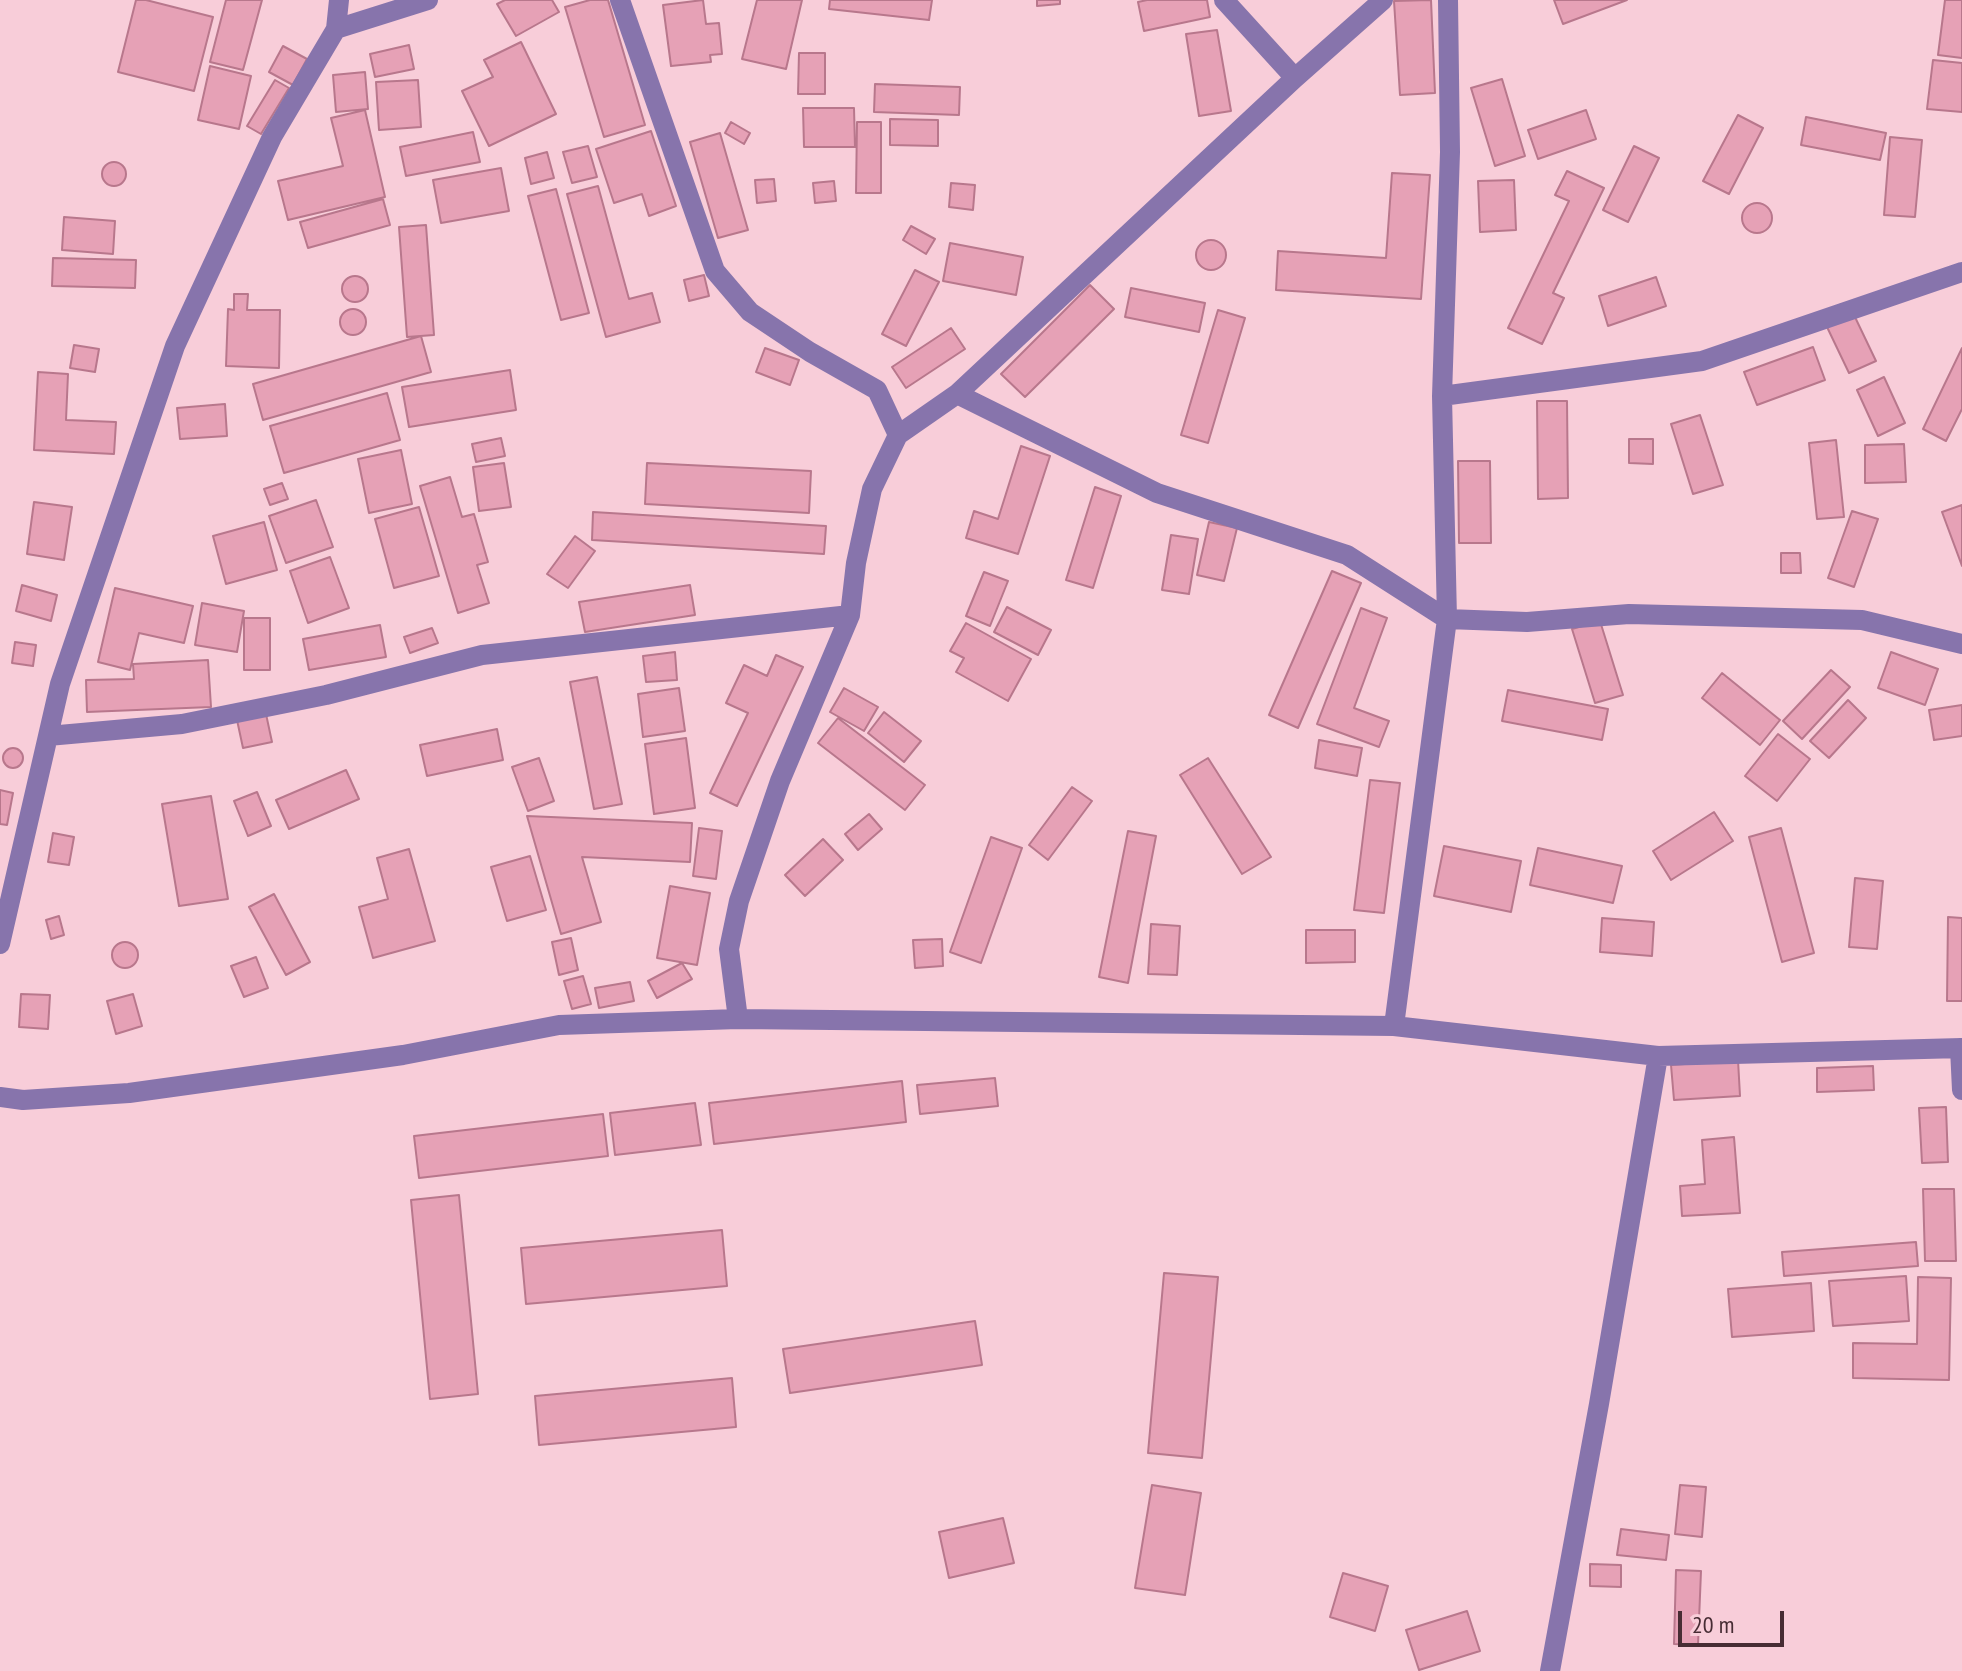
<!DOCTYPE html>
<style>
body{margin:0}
#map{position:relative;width:1962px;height:1671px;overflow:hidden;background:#f8cdd9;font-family:"PT Sans Narrow",sans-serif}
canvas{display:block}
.scale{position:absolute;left:1678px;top:1611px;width:106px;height:36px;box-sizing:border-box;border:4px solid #472c34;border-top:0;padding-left:10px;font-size:24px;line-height:28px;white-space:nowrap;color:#472c34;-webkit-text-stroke:6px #f8cdd9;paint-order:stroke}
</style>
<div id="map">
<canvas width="1962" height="1671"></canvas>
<div class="scale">20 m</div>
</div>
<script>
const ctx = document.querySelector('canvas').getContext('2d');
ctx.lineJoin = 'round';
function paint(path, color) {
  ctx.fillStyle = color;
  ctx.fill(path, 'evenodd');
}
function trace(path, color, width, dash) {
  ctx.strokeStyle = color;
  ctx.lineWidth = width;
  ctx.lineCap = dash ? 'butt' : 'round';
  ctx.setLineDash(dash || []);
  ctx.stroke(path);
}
const building = new Path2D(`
 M 136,0 L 146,0 L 213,17 L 194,91 L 118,72 Z
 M 226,0 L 262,0 L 243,70 L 210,62 Z
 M 505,0 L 552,0 L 559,12 L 516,36 L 497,4 Z
 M 590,0 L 608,0 L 645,125 L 604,137 L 565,7 Z
 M 703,0 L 706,24 L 719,23 L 722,54 L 710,55 L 711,62 L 671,66 L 663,5 Z
 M 757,0 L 802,0 L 786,69 L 742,59 Z
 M 830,0 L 932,0 L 929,20 L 829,9 Z
 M 1037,0 L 1060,0 L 1060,4 L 1037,6 Z
 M 1147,0 L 1207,0 L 1210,17 L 1144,31 L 1138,2 Z
 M 1431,0 L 1435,93 L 1400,95 L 1394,1 Z
 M 1554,0 L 1627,0 L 1563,24 Z
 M 1945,0 L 1962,0 L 1962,58 L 1938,55 Z
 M 1217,30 L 1231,111 L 1199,116 L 1186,34 Z
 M 521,42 L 556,114 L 489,146 L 462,91 L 493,77 L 484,60 Z
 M 409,45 L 414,69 L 375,77 L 370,54 Z
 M 283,46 L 307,59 L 293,85 L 269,72 Z
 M 799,53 L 825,53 L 825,94 L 798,94 Z
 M 1933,60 L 1962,63 L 1962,112 L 1927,109 Z
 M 210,66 L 251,76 L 239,129 L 198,120 Z
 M 365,72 L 368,109 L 336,112 L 333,75 Z
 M 1502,79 L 1525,156 L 1495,166 L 1471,88 Z
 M 275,80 L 289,88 L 261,134 L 247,126 Z
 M 418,80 L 421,127 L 379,130 L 376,82 Z
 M 875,84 L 960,87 L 959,115 L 874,112 Z
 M 803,108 L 854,108 L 855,147 L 804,147 Z
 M 365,110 L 385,197 L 288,220 L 278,181 L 343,166 L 331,118 Z
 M 1586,110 L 1596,139 L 1538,159 L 1528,130 Z
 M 1738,115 L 1763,128 L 1729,194 L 1703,181 Z
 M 1806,117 L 1886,133 L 1880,160 L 1801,145 Z
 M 890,119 L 938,120 L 938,146 L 890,145 Z
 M 731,122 L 750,133 L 744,144 L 725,133 Z
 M 857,122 L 881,122 L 881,193 L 856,193 Z
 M 651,131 L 676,206 L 649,216 L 642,194 L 614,203 L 596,149 Z
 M 473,132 L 480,162 L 406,176 L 400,147 Z
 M 720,133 L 748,230 L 718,238 L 690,142 Z
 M 1890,137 L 1922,140 L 1915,217 L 1884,215 Z
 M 588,146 L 597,177 L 572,183 L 563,152 Z
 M 1634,146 L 1659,158 L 1628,222 L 1603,210 Z
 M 547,152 L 554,178 L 531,184 L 525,158 Z
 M102 174a12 12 0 1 1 24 0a12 12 0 1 1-24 0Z
 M 501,168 L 509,211 L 441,223 L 433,180 Z
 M 1567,171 L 1604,188 L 1553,293 L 1564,298 L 1542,344 L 1508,328 L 1569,201 L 1555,195 Z
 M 1392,173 L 1430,175 L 1421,299 L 1276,290 L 1278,251 L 1386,258 Z
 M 774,179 L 776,201 L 757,203 L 755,180 Z
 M 1514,180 L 1516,230 L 1480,232 L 1478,181 Z
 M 834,181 L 836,201 L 815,203 L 813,183 Z
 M 951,183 L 975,185 L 973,210 L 949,207 Z
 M 598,186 L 629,299 L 652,293 L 660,322 L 606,337 L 567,194 Z
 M 556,189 L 589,313 L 561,320 L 528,196 Z
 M 383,199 L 390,225 L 308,248 L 300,222 Z
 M1742 218a15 15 0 1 1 30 0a15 15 0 1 1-30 0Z
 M 64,217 L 115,221 L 113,254 L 62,250 Z
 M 426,225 L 434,335 L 407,337 L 399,227 Z
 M 911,226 L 935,239 L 926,254 L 903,240 Z
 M1196 255a15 15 0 1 1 30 0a15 15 0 1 1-30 0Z
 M 950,243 L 1023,257 L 1016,295 L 943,281 Z
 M 53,258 L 136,260 L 135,288 L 52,286 Z
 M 915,270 L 939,282 L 906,346 L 882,334 Z
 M 704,275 L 709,296 L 689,301 L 684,280 Z
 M342 289a13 13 0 1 1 26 0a13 13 0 1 1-26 0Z
 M 1656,277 L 1666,306 L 1608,326 L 1599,296 Z
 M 1090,285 L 1114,309 L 1025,397 L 1001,374 Z
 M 1131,288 L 1205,303 L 1199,332 L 1125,317 Z
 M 234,294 L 248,294 L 247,310 L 280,310 L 279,368 L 226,366 L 228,309 L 234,310 Z
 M340 322a13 13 0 1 1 26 0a13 13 0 1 1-26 0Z
 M 1218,310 L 1245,318 L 1208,443 L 1181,435 Z
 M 1854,315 L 1876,361 L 1849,373 L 1827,327 Z
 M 951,328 L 965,349 L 906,388 L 892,367 Z
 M 421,336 L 431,372 L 263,420 L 253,384 Z
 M 74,345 L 99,349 L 95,372 L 70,368 Z
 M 1813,347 L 1825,380 L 1757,405 L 1744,372 Z
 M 765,348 L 799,360 L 790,385 L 756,372 Z
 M 1962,348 L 1962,409 L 1946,441 L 1923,429 Z
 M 510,370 L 516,410 L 409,427 L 402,387 Z
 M 38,372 L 68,374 L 66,420 L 116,422 L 114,454 L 34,450 Z
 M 1884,377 L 1905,423 L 1878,436 L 1857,390 Z
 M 387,393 L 400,440 L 284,473 L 270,426 Z
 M 1537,401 L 1567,401 L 1568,498 L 1538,499 Z
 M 225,404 L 227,436 L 180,439 L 177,408 Z
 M 1700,415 L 1723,485 L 1693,494 L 1671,424 Z
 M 501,438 L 505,456 L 476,462 L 472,444 Z
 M 1629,439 L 1653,439 L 1653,464 L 1629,463 Z
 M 1836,440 L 1844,517 L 1817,519 L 1809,443 Z
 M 1904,444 L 1906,482 L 1865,483 L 1865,445 Z
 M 1021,446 L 1050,456 L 1018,554 L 966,538 L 974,511 L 998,519 Z
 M 401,450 L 412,504 L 369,513 L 358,459 Z
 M 1458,461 L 1490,461 L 1491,543 L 1459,543 Z
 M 504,463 L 511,507 L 479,511 L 473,467 Z
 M 647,463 L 811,471 L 809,513 L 645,504 Z
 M 450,477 L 462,517 L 474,514 L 488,562 L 477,565 L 489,603 L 458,613 L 420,486 Z
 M 282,483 L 288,499 L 270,505 L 264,489 Z
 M 1095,487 L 1121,496 L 1093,588 L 1066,580 Z
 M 316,500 L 333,547 L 286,563 L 269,516 Z
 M 34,502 L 72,507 L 64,560 L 27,554 Z
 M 1962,505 L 1962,566 L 1942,512 Z
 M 419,507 L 439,576 L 394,588 L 375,519 Z
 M 1852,511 L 1878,519 L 1854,587 L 1828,578 Z
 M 593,512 L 826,526 L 824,554 L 592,540 Z
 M 264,522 L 277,570 L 226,584 L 213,536 Z
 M 1209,522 L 1237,528 L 1224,581 L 1197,575 Z
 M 1171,535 L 1198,539 L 1189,594 L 1162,590 Z
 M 575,536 L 595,551 L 568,588 L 547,574 Z
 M 1781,553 L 1800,553 L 1801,573 L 1781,573 Z
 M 330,557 L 349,608 L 308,623 L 290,571 Z
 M 1332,571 L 1361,583 L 1298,728 L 1269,715 Z
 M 984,572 L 1008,581 L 990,626 L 966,616 Z
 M 22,585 L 57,595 L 51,621 L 16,611 Z
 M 690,585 L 695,615 L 585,632 L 579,602 Z
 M 115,588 L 193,606 L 184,643 L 139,633 L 130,670 L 98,662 Z
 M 202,603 L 244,611 L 237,652 L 195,645 Z
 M 1007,607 L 1051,630 L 1038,655 L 994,632 Z
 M 1361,608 L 1387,618 L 1354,708 L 1389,721 L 1379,747 L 1317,724 Z
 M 244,618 L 270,618 L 270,670 L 244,670 Z
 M 1600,621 L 1623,695 L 1595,703 L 1572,629 Z
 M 966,623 L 1031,659 L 1008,701 L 956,672 L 964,658 L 950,651 Z
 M 380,625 L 386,657 L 309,670 L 303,639 Z
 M 432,628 L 438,643 L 410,653 L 404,637 Z
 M 15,642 L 36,645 L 33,666 L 12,663 Z
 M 675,652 L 677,680 L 646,682 L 643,656 Z
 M 1891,652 L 1938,669 L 1925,705 L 1878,688 Z
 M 776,655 L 803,667 L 737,806 L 710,793 L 748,713 L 726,703 L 744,665 L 767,676 Z
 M 208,660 L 211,707 L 87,712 L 86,680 L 134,679 L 133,664 Z
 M 1831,670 L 1850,687 L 1802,739 L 1783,721 Z
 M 1722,673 L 1780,720 L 1760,745 L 1702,698 Z
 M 597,677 L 622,804 L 594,809 L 570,682 Z
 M 679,688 L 685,731 L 643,737 L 638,694 Z
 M 844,688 L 878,707 L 864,731 L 830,712 Z
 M 1508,690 L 1608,709 L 1602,740 L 1502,721 Z
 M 1848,700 L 1866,718 L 1829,758 L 1810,741 Z
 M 1962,705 L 1962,736 L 1934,740 L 1929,710 Z
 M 884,712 L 921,741 L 904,762 L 868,733 Z
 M 266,714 L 272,742 L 243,748 L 237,720 Z
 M 838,718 L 925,785 L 905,810 L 818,743 Z
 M 497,729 L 503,760 L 427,776 L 420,745 Z
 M 1778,734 L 1810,759 L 1777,801 L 1745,776 Z
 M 686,738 L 695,808 L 654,814 L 645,744 Z
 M 1319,740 L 1362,748 L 1357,776 L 1315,768 Z
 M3 758a10 10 0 1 1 20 0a10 10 0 1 1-20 0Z
 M 539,758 L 554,801 L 528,811 L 512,767 Z
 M 1208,758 L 1271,857 L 1242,874 L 1180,775 Z
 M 346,770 L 359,799 L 289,829 L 276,800 Z
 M 1370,780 L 1400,783 L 1384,913 L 1354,910 Z
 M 1072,787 L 1092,801 L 1048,860 L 1029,845 Z
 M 0,790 L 13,793 L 7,825 L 0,824 Z
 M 257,792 L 271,826 L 248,836 L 234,801 Z
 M 211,796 L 228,899 L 179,906 L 162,804 Z
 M 1714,812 L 1733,841 L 1671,880 L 1653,851 Z
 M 869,814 L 882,829 L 858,850 L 845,834 Z
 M 527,816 L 692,823 L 690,862 L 582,857 L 601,922 L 561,934 Z
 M 699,828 L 722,831 L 716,879 L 693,876 Z
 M 1781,828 L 1814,953 L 1782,962 L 1749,837 Z
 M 1128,831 L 1156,836 L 1128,983 L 1099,977 Z
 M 53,833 L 74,837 L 69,865 L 48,862 Z
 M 991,837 L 1022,848 L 981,963 L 950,952 Z
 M 823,839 L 843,860 L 805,896 L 785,875 Z
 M 1444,846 L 1521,861 L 1511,912 L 1434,896 Z
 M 1538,848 L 1622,866 L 1613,903 L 1530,885 Z
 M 409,849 L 435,941 L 373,958 L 359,907 L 388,899 L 377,858 Z
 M 530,856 L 546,910 L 507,921 L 491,867 Z
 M 1855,878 L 1883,881 L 1877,949 L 1849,947 Z
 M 670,886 L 710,893 L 697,965 L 657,958 Z
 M 274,894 L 310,962 L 286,975 L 249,907 Z
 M 59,916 L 64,935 L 51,939 L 46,920 Z
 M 1948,917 L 1962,918 L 1962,1001 L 1947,1001 Z
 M 1602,918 L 1654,922 L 1652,956 L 1600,952 Z
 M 1151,924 L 1180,926 L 1177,975 L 1148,974 Z
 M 1306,930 L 1355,930 L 1355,962 L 1306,963 Z
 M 571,938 L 578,970 L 559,975 L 552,942 Z
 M 942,939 L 943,966 L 915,968 L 913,940 Z
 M112 955a13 13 0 1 1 26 0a13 13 0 1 1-26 0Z
 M 256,957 L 268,988 L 244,997 L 231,966 Z
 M 682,963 L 692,979 L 657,998 L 648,981 Z
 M 583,976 L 591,1004 L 572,1009 L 564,981 Z
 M 630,982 L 634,1001 L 599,1008 L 595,988 Z
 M 21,994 L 50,995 L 48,1029 L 19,1027 Z
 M 133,994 L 142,1026 L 116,1034 L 107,1001 Z
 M 1738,1060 L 1740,1096 L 1674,1100 L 1671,1065 Z
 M 1873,1066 L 1874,1090 L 1817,1092 L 1817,1068 Z
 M 995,1078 L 998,1106 L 920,1114 L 917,1085 Z
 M 902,1081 L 906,1122 L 714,1144 L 709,1103 Z
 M 695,1103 L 701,1145 L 615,1155 L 610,1113 Z
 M 1946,1107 L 1948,1162 L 1922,1163 L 1919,1108 Z
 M 603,1114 L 608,1156 L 419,1178 L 414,1136 Z
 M 1734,1137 L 1740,1213 L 1682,1216 L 1680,1186 L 1705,1184 L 1702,1140 Z
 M 1923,1189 L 1954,1189 L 1956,1261 L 1925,1261 Z
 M 459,1195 L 478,1394 L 430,1399 L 411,1200 Z
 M 722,1230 L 727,1286 L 526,1304 L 521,1248 Z
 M 1916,1242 L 1918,1266 L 1784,1276 L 1782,1252 Z
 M 1164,1273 L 1218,1277 L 1202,1458 L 1148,1453 Z
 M 1906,1276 L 1909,1321 L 1833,1326 L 1829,1281 Z
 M 1918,1277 L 1951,1278 L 1949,1380 L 1853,1378 L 1853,1343 L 1917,1344 Z
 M 1811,1283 L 1814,1331 L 1732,1337 L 1728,1289 Z
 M 975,1321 L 982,1365 L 790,1393 L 783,1349 Z
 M 732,1378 L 736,1427 L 539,1445 L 535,1396 Z
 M 1152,1485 L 1201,1493 L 1185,1595 L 1135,1588 Z
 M 1680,1485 L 1706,1487 L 1702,1537 L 1675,1534 Z
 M 1003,1518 L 1014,1563 L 949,1578 L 939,1532 Z
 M 1621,1529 L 1669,1535 L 1666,1560 L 1617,1555 Z
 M 1590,1564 L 1621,1565 L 1621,1587 L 1590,1586 Z
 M 1676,1570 L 1701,1571 L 1698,1645 L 1674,1644 Z
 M 1343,1573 L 1388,1586 L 1375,1631 L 1330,1617 Z
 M 1467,1611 L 1480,1651 L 1419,1670 L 1406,1630 Z`);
paint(building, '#e6a1b6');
trace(building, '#b8778c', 2);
trace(new Path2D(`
 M 620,0 L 715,271 L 750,312 L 810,352 L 877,390 L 898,435
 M 1224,0 L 1295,78
 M 336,29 L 339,0
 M 957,394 L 1157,493 L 1347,555 L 1447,619 L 1527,622 L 1629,614 L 1862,620 L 1962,644
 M 1442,396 L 1702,361 L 1962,272
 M 48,736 L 182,724 L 326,695 L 482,655 L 850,615
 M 0,944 L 60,684 L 175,346 L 272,137 L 336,29 L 428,0
 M 738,1019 L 729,949 L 739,901 L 780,781 L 850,615 L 856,563 L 872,489 L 898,435 L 957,394 L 1295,78 L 1383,0
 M 1394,1026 L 1447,619 L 1442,396 L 1450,152 L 1448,0
 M 1960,1048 L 1962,1090
 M 0,1097 L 23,1100 L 129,1093 L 403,1055 L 559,1025 L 738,1019 L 1394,1026 L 1658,1056 L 1962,1048
 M 1550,1671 L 1599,1404 L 1658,1056`), '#8774ac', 20);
</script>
